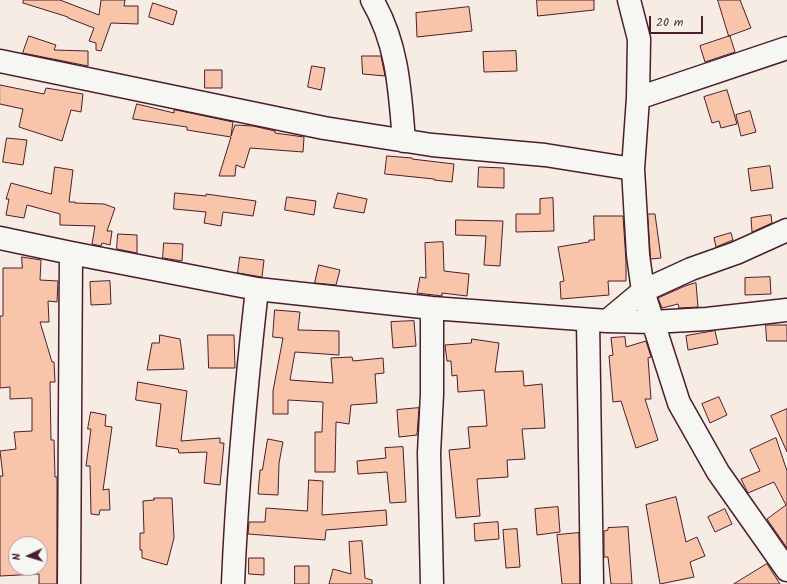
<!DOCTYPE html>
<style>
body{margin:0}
#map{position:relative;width:787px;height:584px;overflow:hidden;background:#f7ece4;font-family:Kalam,sans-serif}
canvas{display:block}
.north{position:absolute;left:8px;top:536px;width:40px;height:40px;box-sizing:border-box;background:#f6f6f2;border:1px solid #b1a0a2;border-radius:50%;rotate:266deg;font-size:11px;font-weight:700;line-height:16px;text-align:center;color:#4a1f2b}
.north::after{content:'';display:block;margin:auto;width:14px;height:18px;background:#4a1f2b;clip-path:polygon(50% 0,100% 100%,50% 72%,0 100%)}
.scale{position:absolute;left:649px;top:16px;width:54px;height:18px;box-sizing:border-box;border:2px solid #4a1f2b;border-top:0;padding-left:5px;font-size:12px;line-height:14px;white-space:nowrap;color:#4a1f2b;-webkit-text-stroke:3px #f6f6f2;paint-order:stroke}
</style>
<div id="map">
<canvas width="787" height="584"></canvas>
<div class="north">N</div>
<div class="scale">20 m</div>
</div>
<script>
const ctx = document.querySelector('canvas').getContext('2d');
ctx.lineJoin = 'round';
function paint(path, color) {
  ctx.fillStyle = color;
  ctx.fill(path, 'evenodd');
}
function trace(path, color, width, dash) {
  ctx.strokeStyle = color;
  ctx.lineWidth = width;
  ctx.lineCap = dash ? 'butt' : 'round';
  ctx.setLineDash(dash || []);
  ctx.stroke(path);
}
const building = new Path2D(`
 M 24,0 L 60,0 L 99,15 L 101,0 L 125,0 L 124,6 L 138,6 L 138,24 L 111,23 L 101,51 L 96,50 L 96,43 L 89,41 L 94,28 L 68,18 L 68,17 L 23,3 Z
 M 537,0 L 594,0 L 594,10 L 538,16 Z
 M 718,0 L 740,0 L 751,28 L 729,36 Z
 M 153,3 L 177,11 L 173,25 L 149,17 Z
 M 469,7 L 472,31 L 417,37 L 416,13 Z
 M 29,36 L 56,45 L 54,50 L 88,51 L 88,66 L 23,53 Z
 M 730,36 L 735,52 L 705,62 L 700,46 Z
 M 516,51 L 517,71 L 484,72 L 483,52 Z
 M 362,56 L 381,56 L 385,76 L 363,74 Z
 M 312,66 L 325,68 L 321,90 L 308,87 Z
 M 205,70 L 222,70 L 222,88 L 205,88 Z
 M 0,85 L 44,94 L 46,88 L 83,94 L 81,112 L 71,110 L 62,141 L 19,127 L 23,109 L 0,104 Z
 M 727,90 L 737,124 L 721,128 L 719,121 L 712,123 L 704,97 Z
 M 137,104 L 174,113 L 174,110 L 176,110 L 233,122 L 231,136 L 235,125 L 253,126 L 275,131 L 275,133 L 304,137 L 303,152 L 250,148 L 244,168 L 236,165 L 235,176 L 219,176 L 231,137 L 187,130 L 187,127 L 133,119 Z
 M 750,111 L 756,132 L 741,136 L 736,115 Z
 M 7,138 L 27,140 L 23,165 L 3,162 Z
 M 387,156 L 412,158 L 412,159 L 454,164 L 452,182 L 434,180 L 434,179 L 385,174 Z
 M 770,166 L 773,188 L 751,191 L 748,169 Z
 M 55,167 L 73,170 L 69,202 L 75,202 L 75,203 L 104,204 L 115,208 L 107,231 L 112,231 L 110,245 L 102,243 L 101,246 L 92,244 L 95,226 L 60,225 L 60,214 L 27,205 L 24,218 L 6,215 L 9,199 L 6,199 L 11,183 L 51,194 Z
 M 479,167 L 504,168 L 504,188 L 478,187 Z
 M 175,193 L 206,196 L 206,194 L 256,201 L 253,216 L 223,212 L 221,226 L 204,223 L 206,212 L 174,209 Z
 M 338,193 L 367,199 L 364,213 L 334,208 Z
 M 287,197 L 316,201 L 314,215 L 285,210 Z
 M 553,198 L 554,231 L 516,232 L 516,214 L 540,214 L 540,199 Z
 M 648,214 L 655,214 L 661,258 L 651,259 Z
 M 771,215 L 772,223 L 752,232 L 751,218 Z
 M 594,216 L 623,216 L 626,261 L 626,281 L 608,281 L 609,295 L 561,299 L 560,282 L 564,281 L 558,247 L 589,242 L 589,240 L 594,240 Z
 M 456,220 L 503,221 L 500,266 L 484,265 L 486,236 L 456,235 Z
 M 731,233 L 733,240 L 716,247 L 714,238 Z
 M 118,234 L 137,235 L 137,253 L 117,249 Z
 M 443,242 L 444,271 L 469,274 L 467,296 L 442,293 L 442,296 L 417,293 L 420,277 L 426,278 L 425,243 Z
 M 164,243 L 183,244 L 182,261 L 163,258 Z
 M 22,257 L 41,260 L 40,280 L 58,281 L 57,302 L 48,301 L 49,322 L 40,322 L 52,362 L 54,362 L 55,382 L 50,382 L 51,440 L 54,440 L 55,477 L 57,477 L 57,584 L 39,584 L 39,574 L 0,576 L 0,476 L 3,476 L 0,451 L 16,449 L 14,432 L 32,431 L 32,398 L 10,399 L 10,387 L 0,388 L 0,316 L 3,316 L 3,268 L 22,268 ZM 16,544 L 40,544 L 40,568 L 16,568 Z
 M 240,257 L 264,260 L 262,277 L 238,273 Z
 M 319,265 L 340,270 L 336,285 L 315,283 Z
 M 770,277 L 771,294 L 745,295 L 745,278 Z
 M 110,281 L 111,304 L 91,305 L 90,282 Z
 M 696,283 L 698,307 L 679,308 L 678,304 L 662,308 L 658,298 L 685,286 Z
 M 275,310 L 300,312 L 298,330 L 339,331 L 339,355 L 295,352 L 290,380 L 333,383 L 331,358 L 352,357 L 353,361 L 383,358 L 384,373 L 375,374 L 377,403 L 351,405 L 349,424 L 336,422 L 335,472 L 315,472 L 315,432 L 322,432 L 323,402 L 288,400 L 288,414 L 273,414 L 273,391 L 283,338 L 273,337 Z
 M 414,321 L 416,346 L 393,348 L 391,322 Z
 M 766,325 L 787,325 L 787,341 L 767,341 Z
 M 715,331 L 718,344 L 688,350 L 686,336 Z
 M 160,335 L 180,339 L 184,369 L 147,370 L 152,343 L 159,343 Z
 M 208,335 L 234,335 L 235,368 L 209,368 Z
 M 625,337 L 626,347 L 646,341 L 651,357 L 648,358 L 651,399 L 645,399 L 658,440 L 636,448 L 621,401 L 613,402 L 609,356 L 613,355 L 611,338 Z
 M 472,339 L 499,343 L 495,372 L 523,371 L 524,386 L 542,384 L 545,428 L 522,429 L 525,459 L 507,460 L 508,477 L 477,479 L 480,516 L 456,518 L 449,450 L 470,448 L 468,427 L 487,426 L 484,390 L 458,392 L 457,375 L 452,376 L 451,361 L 447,361 L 445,345 L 471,343 Z
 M 138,382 L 187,391 L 181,441 L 220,438 L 220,443 L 224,443 L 220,485 L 204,483 L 207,452 L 179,453 L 178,449 L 156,446 L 161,404 L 136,400 Z
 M 719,397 L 727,415 L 710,423 L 702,404 Z
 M 419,408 L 417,435 L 399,437 L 397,410 Z
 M 787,409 L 787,452 L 771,416 Z
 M 91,412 L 106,415 L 105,426 L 112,427 L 103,490 L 109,489 L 110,510 L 100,510 L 99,515 L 91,514 L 90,466 L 86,466 L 91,429 L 88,429 Z
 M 776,438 L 787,471 L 787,548 L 767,519 L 786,505 L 774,482 L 748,493 L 741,479 L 760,471 L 750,450 Z
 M 268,439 L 283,442 L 279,463 L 278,495 L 258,494 L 260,470 L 262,470 Z
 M 403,447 L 406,502 L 390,503 L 387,472 L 358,474 L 357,461 L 386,458 L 385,448 Z
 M 309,480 L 323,481 L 322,515 L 386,510 L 387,525 L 326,530 L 325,540 L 248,534 L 249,522 L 265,522 L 266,508 L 307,511 Z
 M 676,497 L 686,542 L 697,537 L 705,556 L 690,562 L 694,577 L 660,584 L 646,505 Z
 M 154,498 L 172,498 L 174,538 L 167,565 L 142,558 L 142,550 L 140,550 L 140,533 L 144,533 L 143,501 L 154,500 Z
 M 558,507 L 560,532 L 537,535 L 535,509 Z
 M 725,509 L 732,524 L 715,532 L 708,517 Z
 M 498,522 L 499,539 L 475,541 L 474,524 Z
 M 628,527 L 632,584 L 611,584 L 608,557 L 604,557 L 604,531 L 608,530 L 608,528 Z
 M 517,529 L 520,567 L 506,568 L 503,530 Z
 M 579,533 L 580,584 L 562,584 L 557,535 Z
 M 362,541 L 365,578 L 372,580 L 372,584 L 329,584 L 333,569 L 351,574 L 349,542 Z
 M 249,558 L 264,558 L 264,575 L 249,574 Z
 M 767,564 L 780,584 L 734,584 Z
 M 295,566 L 309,566 L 309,584 L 295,584 Z`);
paint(building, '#f9c5aa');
trace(building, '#4a1f2b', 1);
const minor = new Path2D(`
 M 372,0 C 398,44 400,92 404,141
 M 629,0 L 639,39 L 638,98 L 633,169 L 638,255 L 643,291 L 679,403 L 718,472 L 787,570
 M 0,61 L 324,128 L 432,145 L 545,155 L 633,169
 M 638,98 L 787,48
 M 0,238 L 71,253 L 257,289 L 432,308 L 607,321 L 652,322 L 707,319 L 787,310
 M 432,308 L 432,394 L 429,453 L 432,584
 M 588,320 L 592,584
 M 607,321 L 643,291 L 691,269 L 736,253 L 787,230
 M 69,584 L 71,253
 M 233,584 C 237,485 246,387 257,289`);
trace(minor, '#4a1f2b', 25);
trace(minor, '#f6f6f2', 22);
</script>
